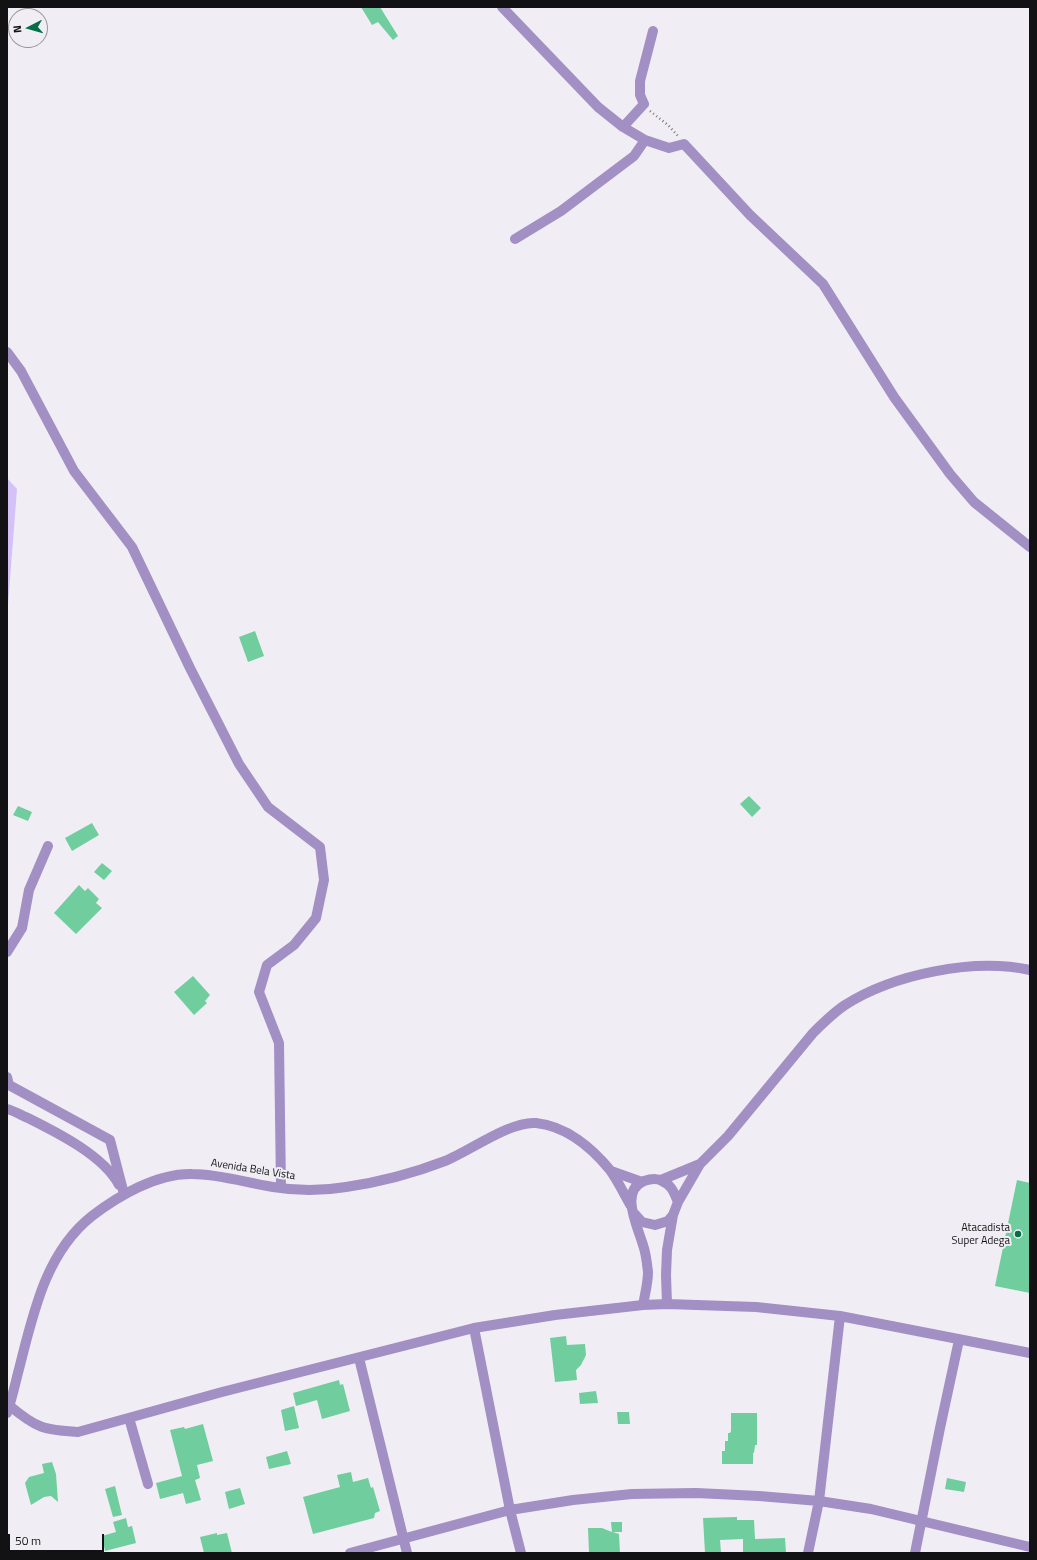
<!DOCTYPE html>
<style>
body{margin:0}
#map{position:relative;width:1037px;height:1560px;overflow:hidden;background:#f0eef4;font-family:"Titillium Web",sans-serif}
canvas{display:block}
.frame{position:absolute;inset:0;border:8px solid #121113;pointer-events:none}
.north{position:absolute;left:8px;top:8px;width:40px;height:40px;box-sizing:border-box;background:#f0eef4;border:1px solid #97969a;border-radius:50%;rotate:264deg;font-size:11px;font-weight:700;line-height:16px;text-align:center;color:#121113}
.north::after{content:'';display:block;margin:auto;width:14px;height:18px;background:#046f47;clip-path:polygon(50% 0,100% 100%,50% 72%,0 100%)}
.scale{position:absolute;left:8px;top:1534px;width:96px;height:18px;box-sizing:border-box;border:2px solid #121113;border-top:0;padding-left:5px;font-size:12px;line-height:14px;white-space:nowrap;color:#121113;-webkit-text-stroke:3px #f0eef4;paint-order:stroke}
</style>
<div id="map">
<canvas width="1037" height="1560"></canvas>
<div class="frame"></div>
<div class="north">N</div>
<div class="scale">50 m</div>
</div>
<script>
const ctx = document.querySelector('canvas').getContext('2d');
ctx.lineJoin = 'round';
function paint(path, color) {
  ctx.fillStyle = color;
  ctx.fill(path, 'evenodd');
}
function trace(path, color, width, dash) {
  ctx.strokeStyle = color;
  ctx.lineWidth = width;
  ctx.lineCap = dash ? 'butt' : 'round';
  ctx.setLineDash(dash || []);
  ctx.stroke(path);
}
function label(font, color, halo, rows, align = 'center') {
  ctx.font = font + ' "Titillium Web",sans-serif';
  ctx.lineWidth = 4;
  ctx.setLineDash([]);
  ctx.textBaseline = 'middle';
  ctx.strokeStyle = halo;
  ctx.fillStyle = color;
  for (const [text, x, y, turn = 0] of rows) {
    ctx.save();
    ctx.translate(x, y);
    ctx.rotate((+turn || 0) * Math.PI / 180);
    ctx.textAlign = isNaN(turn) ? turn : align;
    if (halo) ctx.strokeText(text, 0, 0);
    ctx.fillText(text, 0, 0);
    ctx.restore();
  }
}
paint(new Path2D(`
 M 7,478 L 17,489 L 7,618 Z`), '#d4c1f7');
paint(new Path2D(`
 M 361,7 L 380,7 L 398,36 L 393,40 L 378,22 L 372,25 Z
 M 255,631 L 264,656 L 248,662 L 239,637 Z
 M 749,796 L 761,808 L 752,817 L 740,804 Z
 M 18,806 L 32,812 L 28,821 L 13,815 Z
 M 92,823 L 99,835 L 72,851 L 65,838 Z
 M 102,863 L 112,871 L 104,880 L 94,872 Z
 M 79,885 L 85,891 L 88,888 L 99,899 L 96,903 L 102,908 L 76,934 L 54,913 Z
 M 193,976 L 210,995 L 205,1001 L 207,1003 L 194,1015 L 174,992 Z
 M 1017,1180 L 1030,1183 L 1030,1293 L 995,1286 Z
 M 566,1336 L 567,1345 L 585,1344 L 586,1355 L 581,1365 L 576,1370 L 577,1380 L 555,1382 L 550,1338 Z
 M 339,1380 L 340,1385 L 343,1384 L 350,1411 L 322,1419 L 317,1400 L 296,1406 L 293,1393 Z
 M 596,1391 L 598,1403 L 580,1404 L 579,1393 Z
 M 294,1406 L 299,1428 L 285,1431 L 281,1410 Z
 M 617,1412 L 629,1412 L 630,1424 L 618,1424 Z
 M 731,1413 L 757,1413 L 757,1445 L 755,1445 L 754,1453 L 753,1453 L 753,1464 L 722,1464 L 722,1451 L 725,1451 L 725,1441 L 728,1441 L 728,1433 L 730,1433 L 731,1431 Z
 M 203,1424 L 213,1461 L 197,1465 L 200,1478 L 195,1480 L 201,1500 L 186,1504 L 183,1493 L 160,1499 L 156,1483 L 182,1476 L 170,1430 L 184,1427 L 185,1429 Z
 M 287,1451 L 291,1464 L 269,1469 L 266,1457 Z
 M 52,1462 L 56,1474 L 58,1502 L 51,1496 L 44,1497 L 31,1505 L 25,1483 L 29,1477 L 44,1473 L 42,1464 Z
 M 351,1472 L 353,1482 L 368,1478 L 371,1488 L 373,1487 L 380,1511 L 375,1513 L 374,1518 L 313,1534 L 303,1497 L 340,1487 L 337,1475 Z
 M 947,1478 L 966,1482 L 964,1492 L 945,1489 Z
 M 115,1486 L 122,1515 L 113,1517 L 105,1489 Z
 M 240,1488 L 245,1504 L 229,1509 L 225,1492 Z
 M 737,1517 L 737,1520 L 754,1520 L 755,1539 L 785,1538 L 786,1553 L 743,1553 L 743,1539 L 720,1540 L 721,1553 L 705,1553 L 703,1518 Z
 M 126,1518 L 128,1527 L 132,1526 L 136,1543 L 105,1551 L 102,1536 L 116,1532 L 113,1522 Z
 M 611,1522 L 622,1522 L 622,1532 L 613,1532 L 619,1534 L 620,1553 L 589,1553 L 588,1528 L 602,1528 L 612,1532 Z
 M 217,1533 L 217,1535 L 227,1533 L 232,1553 L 204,1553 L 200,1537 Z`), '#70cd9d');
trace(new Path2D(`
 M 650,111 L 668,125 L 678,136`), '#7b797d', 2.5, [1, 3]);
trace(new Path2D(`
 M 502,7 L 598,107 L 623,127 L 645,140 L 669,148 L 684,144 L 750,215 L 823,284 L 894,397 L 950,474 L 974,502 L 1030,547
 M 623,127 L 644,104 L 640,95 L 640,81 L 653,31
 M 515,239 L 561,211 L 634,156 L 645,140
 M 7,352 L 21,371 L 74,471 L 132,547 L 190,668 L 239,764 L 268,807 L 320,847 L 324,880 L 316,918 L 294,945 L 267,965 L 259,992 L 279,1043 L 281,1188
 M 7,952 L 22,928 L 29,890 L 48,846
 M 7,1077 L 9,1085 L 110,1140 L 124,1194
 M 7,1109 C 15,1111 22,1116 30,1119 C 58,1133 104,1156 119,1185
 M 611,1171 L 642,1182
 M 661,1180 L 700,1164
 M 678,1202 L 700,1164 L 728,1136 L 813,1033 C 823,1023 833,1013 845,1005 C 894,974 973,958 1030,970
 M 633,1212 L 642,1222 L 655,1225 L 668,1221 L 673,1215 L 678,1202 C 674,1193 672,1185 662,1181 C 657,1178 650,1179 644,1181 C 619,1191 638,1227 643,1245 C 646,1253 647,1263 648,1272 C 648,1283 645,1294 643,1305
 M 667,1304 L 666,1275 L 667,1250 L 673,1215
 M 474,1328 L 510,1510 L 521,1553
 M 359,1358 L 407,1553
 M 10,1406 C 36,1428 44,1430 78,1432 L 222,1392 L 474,1328 L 555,1315 L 643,1305 L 667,1304 L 756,1307 L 840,1316 L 1030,1353
 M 7,1413 C 12,1399 15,1384 19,1369 C 33,1315 45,1253 92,1216 C 118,1196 157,1173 192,1174 C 220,1174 246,1183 273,1187 C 297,1191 322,1191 346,1187 C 380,1182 414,1173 445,1161 C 470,1151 510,1121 536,1123 C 566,1126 592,1148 610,1170 C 618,1181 624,1194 631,1206
 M 129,1418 L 148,1484
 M 350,1553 L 510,1510 L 573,1500 L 632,1494 L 696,1493 L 759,1496 L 819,1501 L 871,1509 L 1030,1547
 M 808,1553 L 819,1501 L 840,1316
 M 915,1553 L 940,1428 L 959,1340`), '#a28fc3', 10);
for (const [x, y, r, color] of [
 [1018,1234,4,"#046f47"]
]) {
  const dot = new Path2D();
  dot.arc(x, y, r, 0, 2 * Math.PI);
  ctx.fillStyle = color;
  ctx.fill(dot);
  trace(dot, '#f0eef4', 1.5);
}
label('11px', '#121113', '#f0eef4', [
 ["Avenida Bela Vista",253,1170,9]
]);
label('11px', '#121113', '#f0eef4', [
 ["Atacadista",1010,1228],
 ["Super Adega",1010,1241]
], 'right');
</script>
